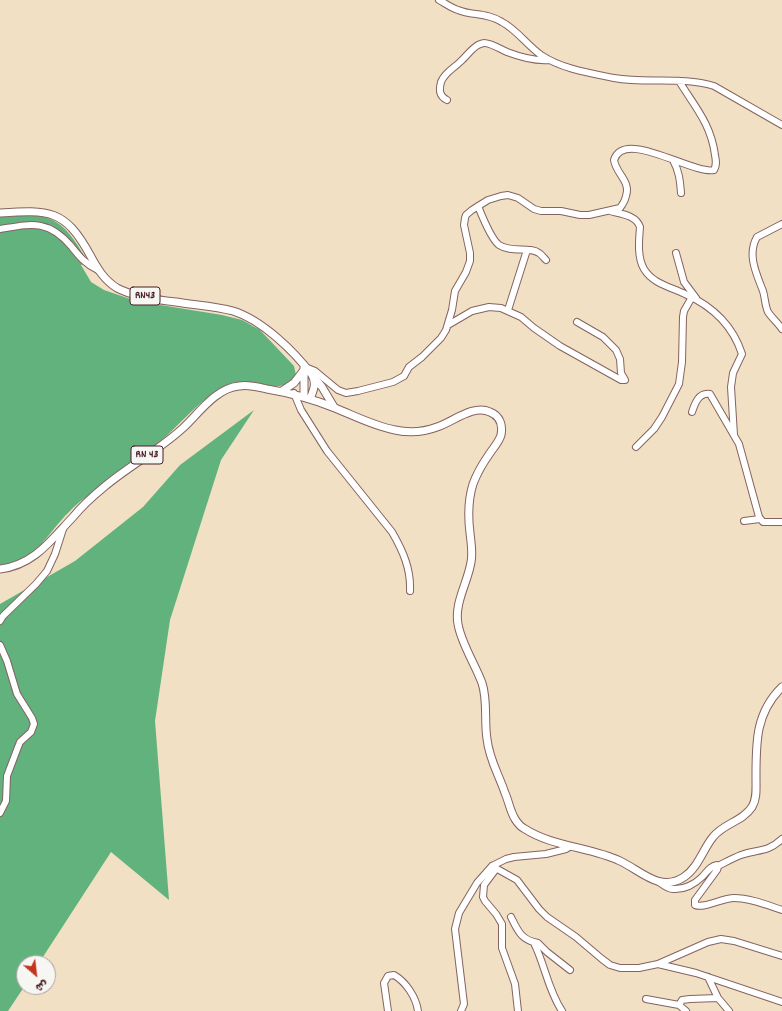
<!DOCTYPE html>
<meta charset="utf-8">
<style>
body{margin:0}
#map{position:relative;width:782px;height:1011px;overflow:hidden;background:#f1e0c4;font-family:Dekko,"Playpen Sans Arabic",sans-serif}
canvas{display:block}
.north{position:absolute;left:16px;top:955px;width:40px;height:40px;box-sizing:border-box;background:#f6f6f2;border:1px solid #b1a0a2;border-radius:50%;rotate:152deg;font-size:11px;font-weight:700;line-height:16px;text-align:center;color:#4a1f2b}
.north::after{content:'';display:block;margin:auto;width:14px;height:18px;background:#c8321e;clip-path:polygon(50% 0,100% 100%,50% 72%,0 100%)}
</style>
<div id="map">
<canvas width="782" height="1011"></canvas>
<div class="north">ش</div>
</div>
<script>
const ctx = document.querySelector('canvas').getContext('2d');
ctx.lineJoin = 'round';
function paint(path, color) {
  ctx.fillStyle = color;
  ctx.fill(path, 'evenodd');
}
function trace(path, color, width, dash) {
  ctx.strokeStyle = color;
  ctx.lineWidth = width;
  ctx.lineCap = dash ? 'butt' : 'round';
  ctx.setLineDash(dash || []);
  ctx.stroke(path);
}
function label(font, color, halo, rows, align = 'center') {
  ctx.font = font + ' Dekko,sans-serif';
  ctx.lineWidth = 3;
  ctx.setLineDash([]);
  ctx.textBaseline = 'middle';
  ctx.strokeStyle = halo;
  ctx.fillStyle = color;
  for (const [text, x, y, turn = 0] of rows) {
    ctx.save();
    ctx.translate(x, y);
    ctx.rotate((+turn || 0) * Math.PI / 180);
    ctx.textAlign = isNaN(turn) ? turn : align;
    if (halo) ctx.strokeText(text, 0, 0);
    ctx.fillText(text, 0, 0);
    ctx.restore();
  }
}
paint(new Path2D(`
 M 34,215 C 39,216 45,217 50,219 C 68,226 78,246 88,262 L 81,265 L 91,282 L 104,290 L 136,301 L 222,315 L 242,320 L 260,330 L 294,366 L 296,375 C 285,397 256,379 238,382 C 229,383 220,389 213,394 C 194,406 177,428 159,442 C 136,460 111,477 89,495 C 82,500 75,505 70,511 C 56,524 46,542 31,553 C 22,559 11,565 0,565 L 0,217 Z
 M 254,410 L 221,460 L 170,620 L 155,721 L 169,900 L 111,852 L 39,963 L 24,963 L 24,987 L 8,1011 L 0,1011 L 0,604 L 75,561 L 143,507 L 180,465 Z`), '#62b27e');
const minor = new Path2D(`
 M 439,0 C 445,3 451,8 458,10 C 472,16 486,12 502,22 C 517,30 527,45 541,55 C 562,69 589,73 614,78 C 647,84 681,76 714,86 L 782,125
 M 447,100 C 439,96 439,90 441,82 C 445,72 453,69 460,62 C 466,57 471,49 478,45 C 478,45 483,43 484,43 C 491,43 500,49 507,52 C 520,57 535,61 549,60
 M 673,160 C 679,171 680,180 681,193
 M 478,206 C 482,216 491,239 499,245 C 511,253 530,246 539,253 C 542,255 544,258 546,260
 M 610,211 C 621,214 636,215 640,227 C 639,240 637,257 644,269 C 653,284 671,287 685,294 C 712,306 733,326 742,354 L 733,373 L 731,387 L 734,435
 M 782,224 L 757,237 C 747,254 756,273 763,291 C 765,297 765,306 768,312 C 772,318 778,323 782,329
 M 0,229 C 31,224 48,219 71,246 C 79,256 85,264 98,270
 M 676,253 L 684,282 L 696,298
 M 508,310 L 527,250
 M 448,325 L 472,311 L 489,307 L 501,308 L 521,317 L 534,328 L 560,346 L 621,380 L 625,380 L 621,373 L 620,359 L 616,350 L 603,337 L 577,322
 M 305,367 L 315,371 L 338,390 L 346,393 L 358,391 L 393,382 L 404,376 L 409,367 L 422,357 L 441,338 L 446,330 L 452,310 L 455,291 L 466,272 L 470,261 L 470,253 L 464,225 L 465,218 L 466,215 L 472,210 L 488,200 L 501,196 L 508,195 L 518,198 L 534,209 L 541,211 L 561,211 L 580,215 L 589,215 L 620,208 C 623,204 625,201 626,196 C 631,181 616,174 614,160 C 624,128 693,175 714,170 C 717,165 716,161 715,155 C 711,124 695,107 679,81
 M 294,393 L 301,410 L 327,451 L 392,532 C 403,551 411,569 410,591
 M 692,412 C 695,403 699,392 710,394 L 739,444 L 759,517 L 763,522 L 782,522
 M 636,447 L 654,429 L 662,417 L 679,384 L 682,362 L 683,317 L 684,311 L 692,297
 M 744,521 L 760,519
 M 0,621 L 3,616 L 36,584 L 47,571 L 55,554 L 63,529
 M 0,645 L 7,661 L 17,694 L 32,718 L 34,724 L 31,732 L 20,742 L 18,747 L 7,776 L 6,801 L 0,813
 M 492,866 L 517,880 L 539,909 L 547,917 L 576,937 L 602,959 L 610,965 L 620,968 L 639,968 L 658,964 L 708,942 L 721,939 L 734,941 L 782,956
 M 718,866 C 726,862 733,858 741,855 C 758,849 767,853 782,839
 M 496,869 L 484,885 L 483,897 L 485,901 L 496,914 L 502,924 L 502,948 L 515,984 L 518,1011
 M 659,882 C 663,885 668,889 673,889 C 684,890 695,884 702,877 C 707,872 710,866 717,865 L 718,867 L 717,870 L 695,900 L 695,905 C 704,909 722,898 734,898 C 750,898 767,905 782,910
 M 511,917 C 518,931 521,940 538,943 L 547,952 L 570,970
 M 534,943 C 545,965 548,990 562,1011
 M 658,964 L 696,973 L 782,1002
 M 708,977 L 718,998 L 729,1011
 M 646,999 L 679,1005 L 686,1011
 M 679,1005 L 682,1000 L 690,999 L 718,998
 M 388,1011 L 384,983 L 388,976 L 394,975 C 406,982 416,997 418,1011
 M 461,1011 L 464,1004 L 455,929 L 459,913 L 477,883 L 492,866 L 506,859 L 514,857 L 546,854 L 566,849 L 571,846`);
const major = new Path2D(`
 M 0,213 C 49,210 65,209 90,255 C 97,268 104,280 117,288 C 134,297 157,300 176,302 C 194,305 215,306 233,311 C 262,320 294,351 312,375 C 317,384 313,391 310,399
 M 314,377 L 322,387 L 334,407
 M 282,391 L 294,383 L 304,370
 M 304,397 L 304,367
 M 0,569 C 34,565 51,540 73,517 C 82,506 93,496 104,487 C 129,466 159,450 183,428 C 199,413 216,388 239,386 C 248,384 258,387 267,389 C 291,393 313,399 335,408 C 355,416 374,426 395,430 C 409,433 424,432 437,427 C 453,422 473,404 490,412 C 500,416 503,425 501,435 C 499,442 494,447 490,453 C 483,463 477,473 473,484 C 468,500 468,517 470,533 C 471,543 473,552 471,562 C 468,582 454,603 458,624 C 461,643 475,664 482,683 C 488,701 484,721 487,739 C 489,759 499,775 505,793 C 509,802 510,811 515,819 C 518,824 521,827 525,829 C 553,847 591,847 620,861 C 640,870 660,893 684,877 C 698,868 703,849 713,837 C 724,823 742,822 752,807 C 757,799 756,789 756,779 C 756,744 755,713 782,687`);
trace(minor, '#846361', 8);
trace(major, '#846361', 9);
trace(minor, '#fff', 6);
trace(major, '#fff', 7);
for (const [x, y, w] of [
 [145,296,30],
 [147,455,32]
]) {
  const box = new Path2D();
  box.roundRect(x - w / 2, y - 9, w, 18, 3);
  ctx.fillStyle = '#f6f6f2';
  ctx.fill(box);
  trace(box, '#4a1f2b', 1);
}
label('bold 11px', '#4a1f2b', null, [
 ["RN43",145,296],
 ["RN 43",147,455]
]);
</script>
